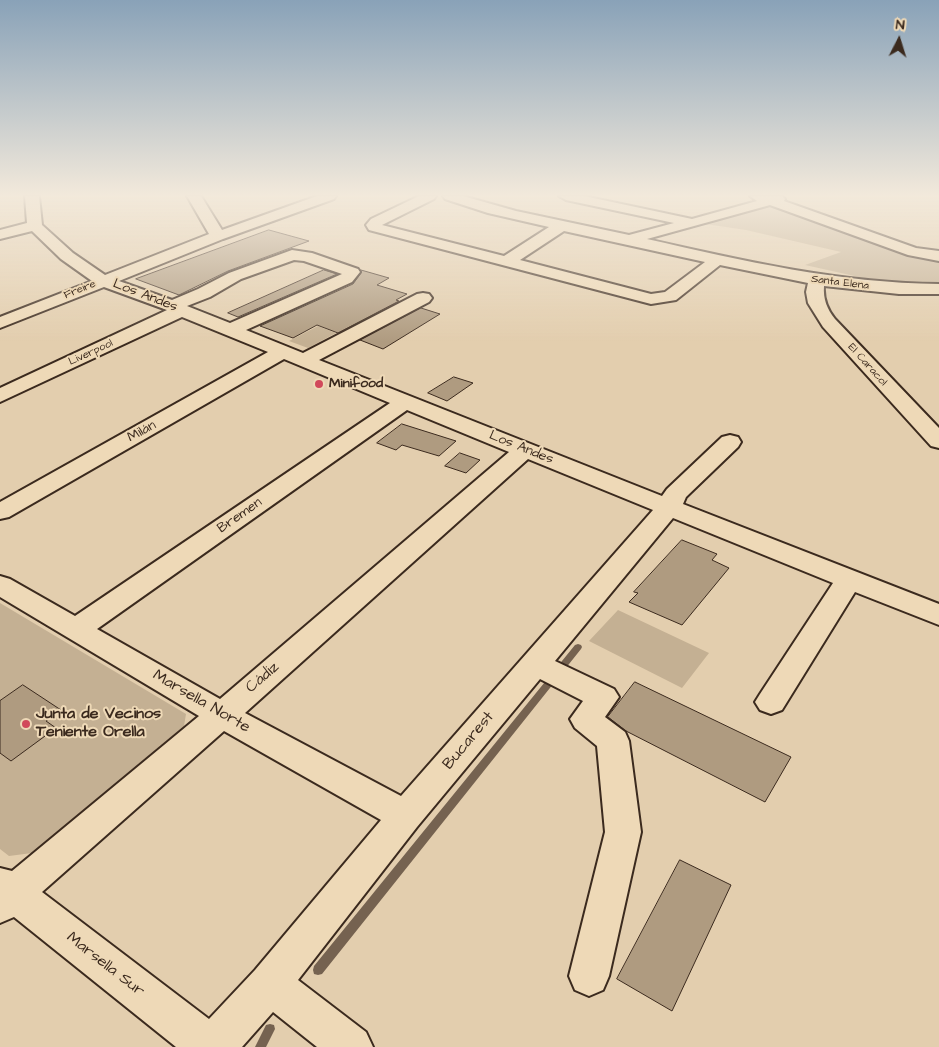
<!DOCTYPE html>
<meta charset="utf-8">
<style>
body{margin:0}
#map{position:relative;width:939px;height:1047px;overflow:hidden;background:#e3ceae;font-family:"Architects Daughter",sans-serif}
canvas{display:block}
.north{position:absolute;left:874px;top:15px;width:50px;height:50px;-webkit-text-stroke:4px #eed9b7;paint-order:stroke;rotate:5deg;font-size:14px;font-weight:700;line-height:20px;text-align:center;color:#3b2a1e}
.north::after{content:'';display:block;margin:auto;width:18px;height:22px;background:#3b2a1e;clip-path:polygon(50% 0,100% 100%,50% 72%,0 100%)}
</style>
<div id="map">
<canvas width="939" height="1047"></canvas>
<div class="north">N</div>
</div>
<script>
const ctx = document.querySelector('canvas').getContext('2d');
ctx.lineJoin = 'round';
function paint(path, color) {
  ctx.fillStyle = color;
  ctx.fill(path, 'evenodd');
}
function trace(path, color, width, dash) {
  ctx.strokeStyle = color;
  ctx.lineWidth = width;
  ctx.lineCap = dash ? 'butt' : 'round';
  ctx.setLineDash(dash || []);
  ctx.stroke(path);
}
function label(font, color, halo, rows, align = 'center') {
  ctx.font = font + ' "Architects Daughter",sans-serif';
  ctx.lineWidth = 4;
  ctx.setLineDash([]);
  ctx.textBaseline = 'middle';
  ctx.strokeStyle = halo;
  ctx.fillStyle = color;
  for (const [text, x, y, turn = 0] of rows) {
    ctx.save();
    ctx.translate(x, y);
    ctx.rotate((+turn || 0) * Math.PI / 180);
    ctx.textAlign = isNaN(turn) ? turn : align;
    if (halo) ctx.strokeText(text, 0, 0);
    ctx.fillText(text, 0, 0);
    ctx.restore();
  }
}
paint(new Path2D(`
 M 770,205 L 779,206 L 928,260 L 939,258 L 939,284 L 868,279 L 805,265 L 841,252 L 746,230 L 705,224 Z
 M 318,326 L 336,333 L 308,348 L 289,341 Z
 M 0,603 L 186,714 L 184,726 L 32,853 L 9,856 L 0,849 Z
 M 618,610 L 709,653 L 682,688 L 589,641 Z`), '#c4b093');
paint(new Path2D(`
 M 578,644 L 581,645 L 582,647 L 581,649 L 322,974 L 318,975 L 314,974 L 313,970 L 314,966 L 575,645 Z
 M 270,1024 L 274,1025 L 275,1029 L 266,1047 L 255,1047 L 266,1025 Z`), '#756250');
const building = new Path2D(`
 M 269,230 L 309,241 L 228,271 L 179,295 L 136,279 Z
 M 324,270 L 337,274 L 238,317 L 228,313 Z
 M 361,270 L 389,278 L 377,285 L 407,294 L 396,300 L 399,301 L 338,333 L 317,325 L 293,338 L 260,326 L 353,284 L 361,273 Z
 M 421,308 L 440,314 L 383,349 L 360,340 Z
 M 454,377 L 473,383 L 447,401 L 428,393 Z
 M 402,424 L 456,441 L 439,456 L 402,445 L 396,450 L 377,443 Z
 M 460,453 L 480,460 L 466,473 L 445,466 Z
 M 682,540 L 717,554 L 712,560 L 729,568 L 682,625 L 629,602 L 638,593 L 634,592 Z
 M 635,682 L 791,757 L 765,802 L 626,731 L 608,717 Z
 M 23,685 L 61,710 L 46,721 L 56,728 L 11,761 L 0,753 L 0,701 Z
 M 680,860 L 731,885 L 672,1011 L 617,979 Z`);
paint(building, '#af9b80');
trace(building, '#3b2a1e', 1);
const minor = new Path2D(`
 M 25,196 L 39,196 L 42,225 L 73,253 L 105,275 L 209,234 L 187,196 L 201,196 L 222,230 L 317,196 L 336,196 L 334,199 L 223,239 L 119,281 L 172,300 L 198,289 L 229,273 L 292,250 L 312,253 L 358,269 L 360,272 L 352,282 L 246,330 L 303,353 L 417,294 L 423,293 L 429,294 L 432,298 L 429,302 L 319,360 L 662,496 L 667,489 L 722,437 L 730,435 L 738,437 L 741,442 L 738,447 L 686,497 L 683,504 L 939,604 L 939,625 L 855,592 L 782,710 L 771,714 L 760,710 L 755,702 L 760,694 L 833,583 L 673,518 L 555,661 L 614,689 L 619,697 L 605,717 L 625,732 L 629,741 L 641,832 L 609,976 L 603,990 L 589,996 L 575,990 L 569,976 L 605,832 L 597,746 L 575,728 L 570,719 L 583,701 L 540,679 L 417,827 L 298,980 L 366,1032 L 373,1047 L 317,1047 L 273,1012 L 242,1047 L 176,1047 L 14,917 L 0,923 L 0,868 L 12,871 L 199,716 L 0,597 L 0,576 L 10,579 L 75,616 L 390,403 L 284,359 L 9,517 L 0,519 L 0,502 L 268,352 L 182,317 L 0,402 L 0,388 L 167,310 L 104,287 L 0,328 L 0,317 L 92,281 L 61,259 L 32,231 L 0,239 L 0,230 L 27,223 ZM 294,260 L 304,261 L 342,274 L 230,323 L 187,306 L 210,297 L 241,279 ZM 407,410 L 509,452 L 220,699 L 97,629 ZM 528,459 L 653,510 L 401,796 L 245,713 ZM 224,731 L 381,820 L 255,970 L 209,1019 L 42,892 Z
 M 419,196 L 436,196 L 434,199 L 382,225 L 504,256 L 549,227 L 488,213 L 445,199 L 443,196 L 463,196 L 516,211 L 629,235 L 674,223 L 566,200 L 559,196 L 584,196 L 692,219 L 757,201 L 750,196 L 782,196 L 785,199 L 784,201 L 916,248 L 939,251 L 939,261 L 908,255 L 770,205 L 647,239 C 744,261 839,283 939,284 L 939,294 L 899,294 L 824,286 C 823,299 827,309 835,319 L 939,428 L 939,448 L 931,446 L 823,327 L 808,303 L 806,292 L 808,283 L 720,265 L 676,300 L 651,304 L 369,230 L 366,225 L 371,219 ZM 564,231 L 705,262 L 665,292 L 651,294 L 520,260 Z`);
trace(minor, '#3b2a1e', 4);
paint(minor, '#eed9b7');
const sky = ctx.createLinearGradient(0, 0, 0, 342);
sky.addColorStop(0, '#89a2b8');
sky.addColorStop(0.57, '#f2e9db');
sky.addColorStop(1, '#f2e9db00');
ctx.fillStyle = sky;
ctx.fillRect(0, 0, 939, 342);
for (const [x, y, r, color] of [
 [319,384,5,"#d1495b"],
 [26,724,5,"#d1495b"]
]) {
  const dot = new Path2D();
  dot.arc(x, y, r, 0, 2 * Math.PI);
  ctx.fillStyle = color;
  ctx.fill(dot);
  trace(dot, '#eed9b7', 2);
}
label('11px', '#3b2a1e', '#eed9b7', [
 ["Santa Elena",840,283,7],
 ["Freire",80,290,-22],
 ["Liverpool",91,353,-25],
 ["El Caracol",867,365,48]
]);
label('14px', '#3b2a1e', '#eed9b7', [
 ["Los Andes",145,296,21],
 ["Milán",142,432,-29],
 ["Los Andes",521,448,22],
 ["Bremen",240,516,-35]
]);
label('bold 14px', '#3b2a1e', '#eed9b7', [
 ["Minifood",329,384]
], 'left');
label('16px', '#3b2a1e', '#eed9b7', [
 ["Cádiz",263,678,-41],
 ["Marsella Norte",201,702,30],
 ["Bucarest",469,741,-50],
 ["Marsella Sur",105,965,38]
]);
label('bold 16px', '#3b2a1e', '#eed9b7', [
 ["Junta de Vecinos",36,715],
 ["Teniente Orella",36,733]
], 'left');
</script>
